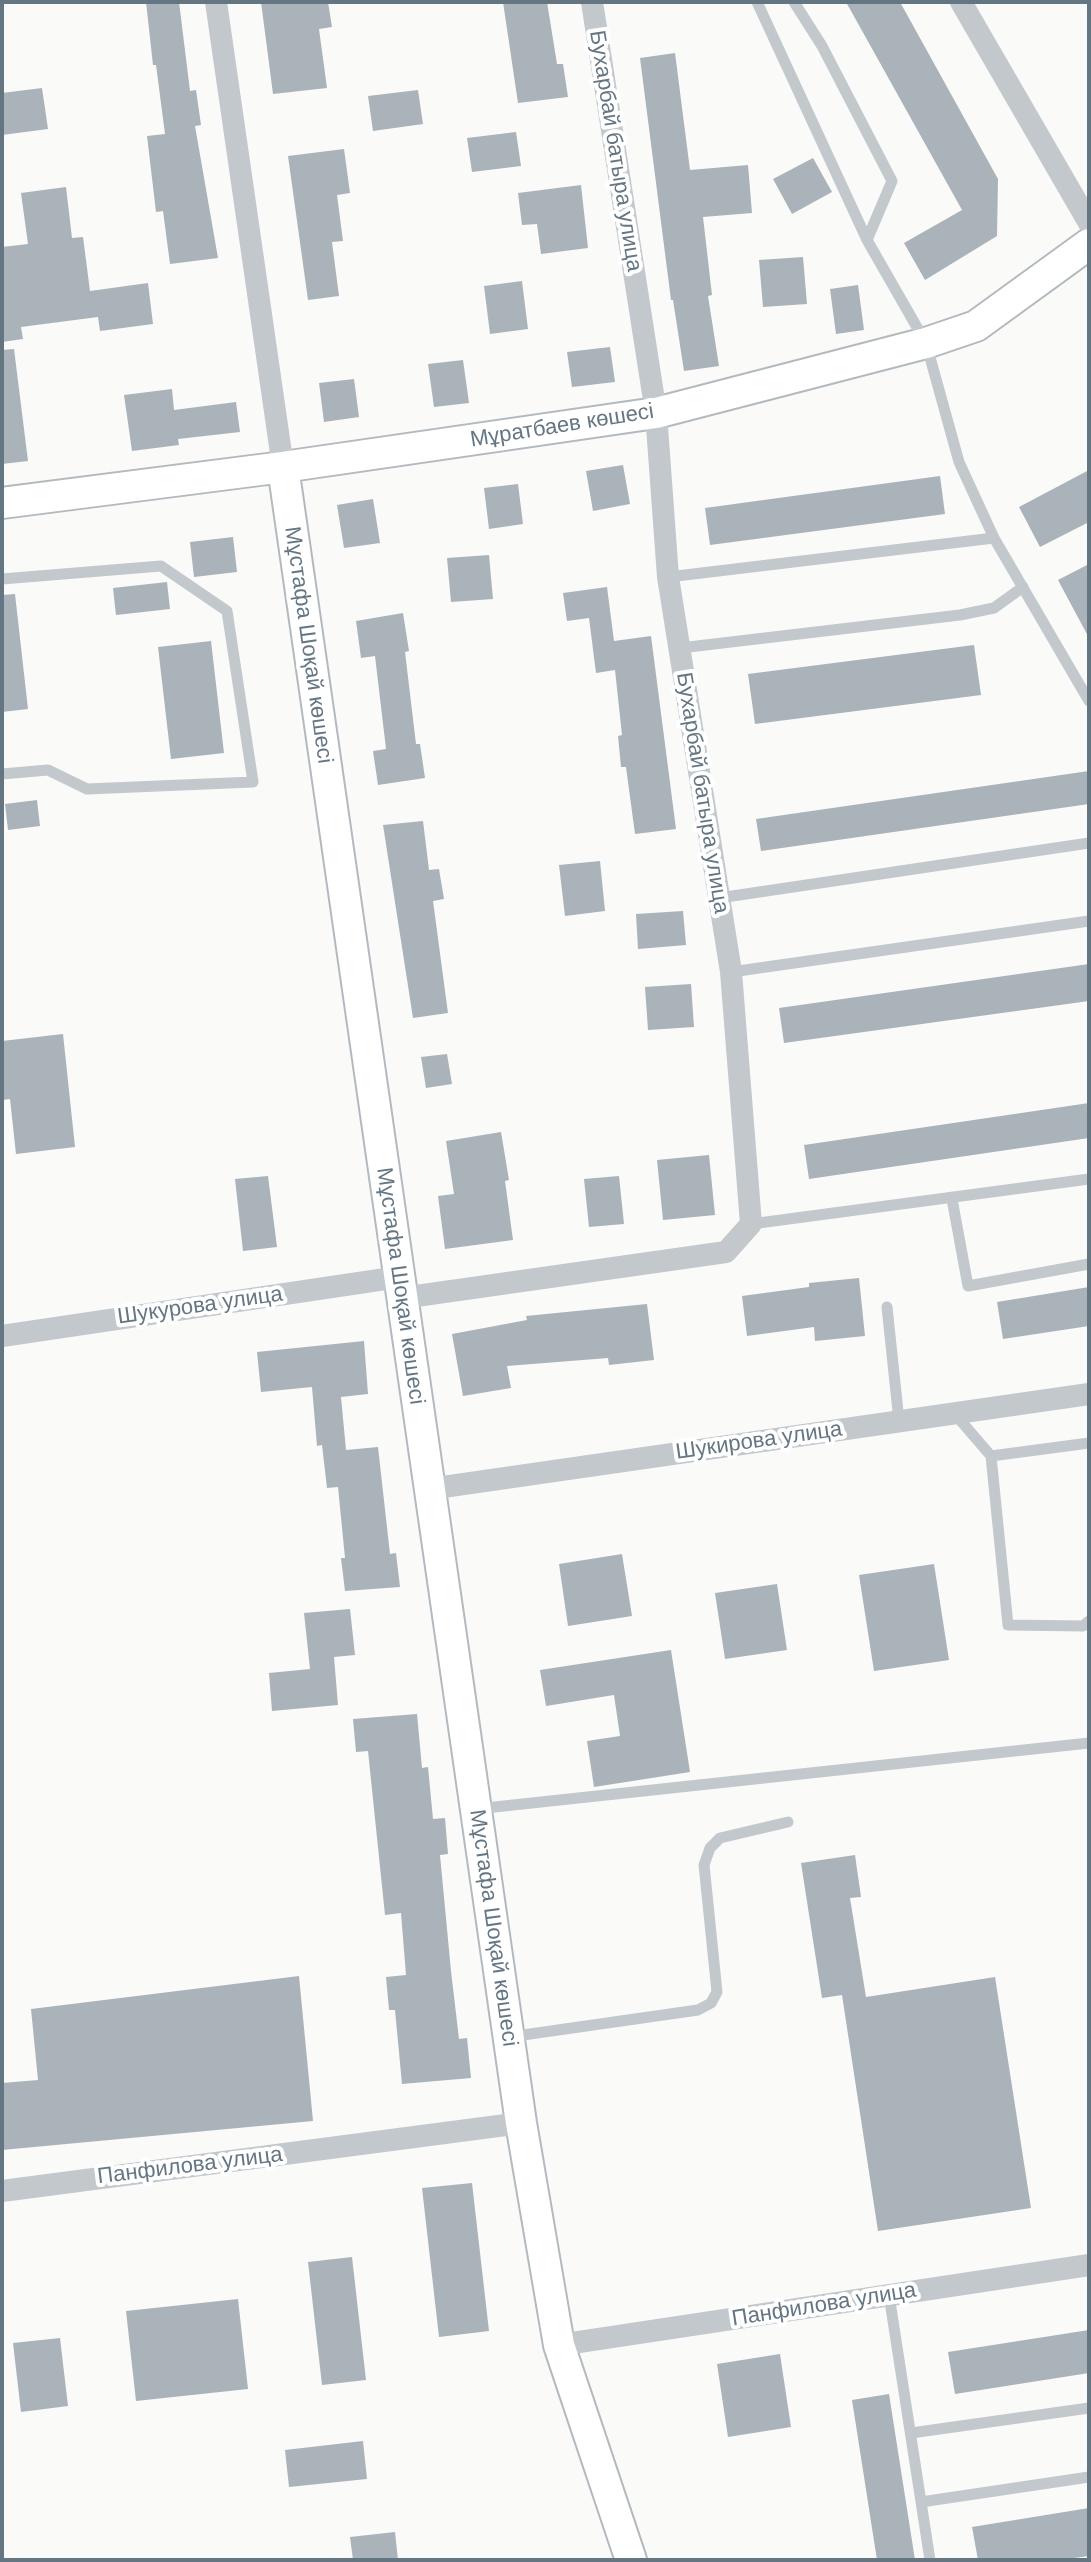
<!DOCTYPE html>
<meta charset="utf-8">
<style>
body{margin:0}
#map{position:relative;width:1091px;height:2562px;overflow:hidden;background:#fafaf8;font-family:Arial,sans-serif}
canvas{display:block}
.frame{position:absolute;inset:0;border:4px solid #657683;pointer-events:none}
</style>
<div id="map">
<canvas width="1091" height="2562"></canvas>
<div class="frame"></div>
</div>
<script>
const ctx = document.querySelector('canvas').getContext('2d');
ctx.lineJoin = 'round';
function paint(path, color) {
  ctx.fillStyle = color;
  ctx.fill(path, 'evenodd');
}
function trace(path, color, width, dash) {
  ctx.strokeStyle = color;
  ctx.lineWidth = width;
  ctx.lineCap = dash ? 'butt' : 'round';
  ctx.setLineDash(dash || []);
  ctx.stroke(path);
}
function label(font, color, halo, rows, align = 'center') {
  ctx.font = font + ' Arial,sans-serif';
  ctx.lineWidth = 8;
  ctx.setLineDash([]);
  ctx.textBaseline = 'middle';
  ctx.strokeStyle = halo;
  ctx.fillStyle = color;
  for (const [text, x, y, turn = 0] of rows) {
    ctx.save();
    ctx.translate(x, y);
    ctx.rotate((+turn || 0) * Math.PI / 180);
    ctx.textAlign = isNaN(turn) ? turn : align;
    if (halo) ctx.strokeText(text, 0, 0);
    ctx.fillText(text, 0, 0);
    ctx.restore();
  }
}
paint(new Path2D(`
 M 146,2 L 179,2 L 190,91 L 196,90 L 201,125 L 195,126 L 218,258 L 170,264 L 163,211 L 156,212 L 147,136 L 165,134 L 156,65 L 153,65 Z
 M 261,2 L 328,2 L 332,27 L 319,29 L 327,88 L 273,94 Z
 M 503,2 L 547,2 L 557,64 L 563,64 L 568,97 L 518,103 Z
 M 846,2 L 900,2 L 998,179 L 997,236 L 925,280 L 904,243 L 962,210 Z
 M 675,53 L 690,170 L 748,165 L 752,213 L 703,217 L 712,295 L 708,296 L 719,366 L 684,371 L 673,300 L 671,300 L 640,58 Z
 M 42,88 L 48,129 L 2,135 L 2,93 Z
 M 418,90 L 423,124 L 373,131 L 368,96 Z
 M 516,132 L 521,166 L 472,172 L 467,138 Z
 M 344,149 L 350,193 L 337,195 L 343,241 L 332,242 L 339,296 L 308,300 L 288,156 Z
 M 813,158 L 832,192 L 792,214 L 773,179 Z
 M 581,185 L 588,248 L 541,254 L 537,224 L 522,225 L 518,193 Z
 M 66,187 L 72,238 L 83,237 L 90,291 L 148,283 L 153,324 L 100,331 L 98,317 L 21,327 L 23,339 L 2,342 L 2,247 L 28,244 L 21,193 Z
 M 803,257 L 807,304 L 763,307 L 759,260 Z
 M 522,281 L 528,329 L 490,334 L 484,286 Z
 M 858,285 L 864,330 L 836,334 L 830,289 Z
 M 610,347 L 615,382 L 572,387 L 567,352 Z
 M 14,349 L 28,461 L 2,464 L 2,350 Z
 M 463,360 L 469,403 L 434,407 L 428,364 Z
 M 354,379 L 359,417 L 324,422 L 319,383 Z
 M 172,389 L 174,410 L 236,402 L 240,432 L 178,439 L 179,445 L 132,451 L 124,395 Z
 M 623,465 L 630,504 L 593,511 L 586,471 Z
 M 1089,470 L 1089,522 L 1040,547 L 1019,507 Z
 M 940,476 L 945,514 L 710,545 L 705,508 Z
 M 518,484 L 523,524 L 489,529 L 484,488 Z
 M 373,499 L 380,543 L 344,548 L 337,505 Z
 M 233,537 L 237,572 L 194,577 L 190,542 Z
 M 489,555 L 493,599 L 451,602 L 447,558 Z
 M 1089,564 L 1089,638 L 1058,580 Z
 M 167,582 L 170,609 L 116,615 L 113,588 Z
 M 607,587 L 614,641 L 651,636 L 676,829 L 635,834 L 626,767 L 621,767 L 618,736 L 622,735 L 615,670 L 596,673 L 589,618 L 567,621 L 563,593 Z
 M 15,594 L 28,709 L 2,712 L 2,595 Z
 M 403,613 L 409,651 L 405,652 L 416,744 L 420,744 L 425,778 L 378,785 L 373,751 L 386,749 L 375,656 L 361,658 L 356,621 Z
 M 211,641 L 224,753 L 171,759 L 158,647 Z
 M 974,645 L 981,695 L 755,724 L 748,674 Z
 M 1089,771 L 1089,804 L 761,851 L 756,819 Z
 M 37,800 L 40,826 L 8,830 L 5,804 Z
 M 423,821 L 429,870 L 439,869 L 444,899 L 433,901 L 448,1013 L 413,1018 L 383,825 Z
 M 600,861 L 605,911 L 565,916 L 559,865 Z
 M 683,911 L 686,945 L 638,949 L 636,914 Z
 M 1089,964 L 1089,1001 L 784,1043 L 779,1008 Z
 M 691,984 L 694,1027 L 648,1030 L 645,987 Z
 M 63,1034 L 75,1147 L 16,1154 L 10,1099 L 2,1100 L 2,1041 Z
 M 447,1054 L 452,1084 L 426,1088 L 421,1057 Z
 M 1089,1103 L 1089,1138 L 809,1179 L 804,1145 Z
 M 501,1132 L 509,1180 L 505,1181 L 513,1240 L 445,1249 L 438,1196 L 454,1194 L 446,1141 Z
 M 709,1155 L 715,1215 L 663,1220 L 657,1160 Z
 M 268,1176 L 277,1247 L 243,1251 L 235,1179 Z
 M 619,1176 L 624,1224 L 589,1227 L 584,1179 Z
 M 859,1278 L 865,1336 L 815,1341 L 814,1327 L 747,1336 L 742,1296 L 809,1287 L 809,1283 Z
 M 1089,1287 L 1089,1326 L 1003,1339 L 997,1302 Z
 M 647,1304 L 654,1360 L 609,1365 L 608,1358 L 507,1366 L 511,1388 L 463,1396 L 452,1334 L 527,1320 L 526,1316 Z
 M 364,1341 L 368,1394 L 341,1397 L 346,1450 L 378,1447 L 390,1554 L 396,1553 L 400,1587 L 345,1591 L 341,1558 L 345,1558 L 338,1487 L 327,1488 L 322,1445 L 317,1446 L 312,1387 L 261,1392 L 257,1352 Z
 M 622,1554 L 632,1616 L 568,1626 L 559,1564 Z
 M 934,1564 L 949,1660 L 874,1671 L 859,1575 Z
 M 777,1584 L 787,1650 L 725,1659 L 715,1593 Z
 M 350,1609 L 355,1655 L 334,1657 L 338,1705 L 272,1711 L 269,1673 L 310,1669 L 304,1613 Z
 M 671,1650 L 690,1772 L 594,1787 L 587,1741 L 620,1736 L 614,1695 L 546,1706 L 540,1670 Z
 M 417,1714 L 422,1768 L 428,1767 L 433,1819 L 445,1818 L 448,1854 L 440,1855 L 451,1971 L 459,2039 L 467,2038 L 471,2078 L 402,2084 L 395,2010 L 389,2010 L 386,1977 L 406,1975 L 401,1913 L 385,1915 L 368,1751 L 356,1752 L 353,1719 Z
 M 855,1855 L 861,1897 L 850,1898 L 866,1997 L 995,1977 L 1031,2208 L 878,2231 L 842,1995 L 822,1998 L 801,1863 Z
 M 299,1976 L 313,2121 L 2,2150 L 2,2083 L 38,2080 L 31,2009 Z
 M 472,2183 L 489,2331 L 439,2337 L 422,2188 Z
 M 352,2257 L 366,2380 L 322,2385 L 308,2262 Z
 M 238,2299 L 248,2389 L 136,2401 L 126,2311 Z
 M 1089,2330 L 1089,2373 L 955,2394 L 948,2352 Z
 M 60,2338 L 68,2406 L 21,2412 L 13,2343 Z
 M 780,2354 L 791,2427 L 728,2437 L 717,2364 Z
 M 889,2394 L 915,2560 L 877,2560 L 852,2400 Z
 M 363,2441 L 367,2479 L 289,2487 L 285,2450 Z
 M 1089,2508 L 1089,2556 L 1060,2560 L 978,2560 L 972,2527 Z
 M 395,2532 L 398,2560 L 353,2560 L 350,2537 Z`), '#aab3b9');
const secondary = new Path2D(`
 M 283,467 L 521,2123 L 559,2345 L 631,2560
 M 2,503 L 283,467 L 656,413 L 926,343 L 976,326 L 1089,244`);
trace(secondary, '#b3babf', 34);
trace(new Path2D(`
 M 757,2 L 867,240 L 926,343 L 959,462 L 994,538 L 1089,701
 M 794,2 L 822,46 L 892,181 L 867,240
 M 668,577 L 994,538
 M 2,579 L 161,566 L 227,611 L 253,782 L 87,789 L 48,770 L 2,774
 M 680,648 L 960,615 L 994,608 L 1023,587
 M 719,898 L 1089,843
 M 731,972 L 1089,921
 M 952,1199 L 968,1286 L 1089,1264
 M 751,1224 L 1089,1179
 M 887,1307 L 899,1421
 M 954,1413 L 991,1456 L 1089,1443
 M 991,1456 L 1008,1625 L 1083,1626 L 1089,1621
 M 476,1809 L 1089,1743
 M 509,2037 L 698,2010 L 711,2003 L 717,1992 L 704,1865 L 710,1848 L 720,1838 L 788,1822
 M 889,2295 L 930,2560
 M 911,2433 L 1089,2408
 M 921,2502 L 1089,2477`), '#c3c8cc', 11);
trace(new Path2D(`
 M 216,2 L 283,467
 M 961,2 L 1089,223
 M 402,1298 L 726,1252 L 751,1224 L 731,972 L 668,577 L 656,413 L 592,2
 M 2,1336 L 399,1277
 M 429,1489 L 1089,1394
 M 2,2191 L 521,2123
 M 559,2345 L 1089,2265`), '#c3c8cc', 22);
trace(secondary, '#fff', 30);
label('22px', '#657683', '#fff', [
 ["Бухарбай батыра улица",615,151,81],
 ["Мұратбаев көшесі",562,426,-9],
 ["Мұстафа Шоқай көшесі",308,645,82],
 ["Бухарбай батыра улица",702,793,81],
 ["Мұстафа Шоқай көшесі",400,1286,82],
 ["Шукурова улица",200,1306,-8],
 ["Шукирова улица",759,1441,-8],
 ["Мұстафа Шоқай көшесі",493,1928,82],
 ["Панфилова улица",190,2166,-7],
 ["Панфилова улица",824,2305,-9]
]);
</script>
